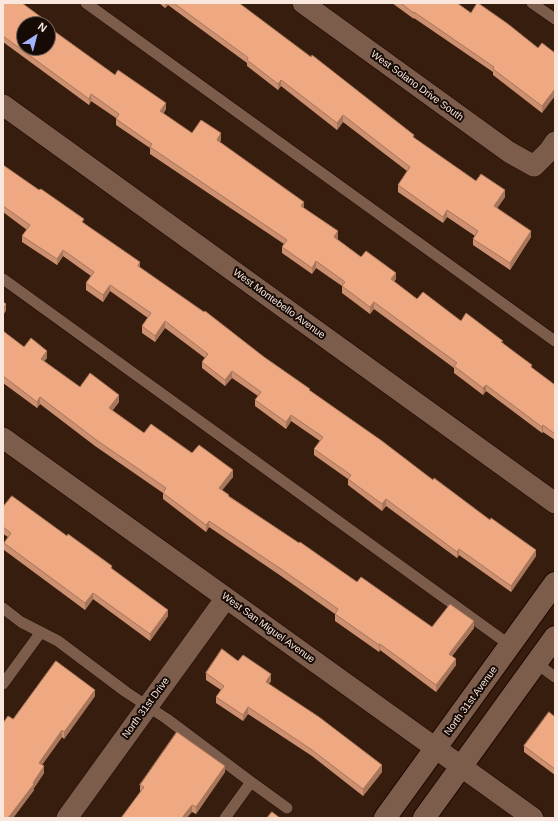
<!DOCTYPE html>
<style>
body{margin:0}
#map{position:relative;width:558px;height:821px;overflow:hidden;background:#371d0d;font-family:Arial,sans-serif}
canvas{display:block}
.frame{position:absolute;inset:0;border:4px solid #f9e6dc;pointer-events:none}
.north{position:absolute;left:16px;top:16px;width:40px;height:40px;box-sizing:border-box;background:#160a05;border:1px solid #71625b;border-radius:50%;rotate:36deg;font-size:11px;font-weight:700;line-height:16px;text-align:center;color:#f9e6dc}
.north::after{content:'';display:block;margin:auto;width:14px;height:18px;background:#a3b2fd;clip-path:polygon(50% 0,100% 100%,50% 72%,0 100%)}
</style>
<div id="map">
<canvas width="558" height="821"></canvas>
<div class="frame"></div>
<div class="north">N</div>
</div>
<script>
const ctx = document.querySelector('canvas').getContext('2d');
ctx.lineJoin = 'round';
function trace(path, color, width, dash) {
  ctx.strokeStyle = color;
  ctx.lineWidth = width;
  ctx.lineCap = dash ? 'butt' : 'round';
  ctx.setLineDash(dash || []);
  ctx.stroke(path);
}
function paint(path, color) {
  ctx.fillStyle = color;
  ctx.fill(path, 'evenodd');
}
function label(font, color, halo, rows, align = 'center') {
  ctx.font = font + ' Arial,sans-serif';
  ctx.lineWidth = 4;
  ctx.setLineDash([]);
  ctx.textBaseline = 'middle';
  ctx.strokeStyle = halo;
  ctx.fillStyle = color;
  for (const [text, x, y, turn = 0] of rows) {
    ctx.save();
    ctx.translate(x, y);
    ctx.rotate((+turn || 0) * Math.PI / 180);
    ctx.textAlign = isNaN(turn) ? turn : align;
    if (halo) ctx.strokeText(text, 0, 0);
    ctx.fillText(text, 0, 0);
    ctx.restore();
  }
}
const service = new Path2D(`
 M 86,3 L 555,341
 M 532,3 L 555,19
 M 3,279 L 511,646
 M 3,608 L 21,622 L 58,641 L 126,692 L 167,719 L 251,782 L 287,808
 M 536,663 L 555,677
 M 3,684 L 41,632
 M 225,818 L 251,782`);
const minor = new Path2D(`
 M 303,3 L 509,152 L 534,166 L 549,151 L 555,142
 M 3,105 L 555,503
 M 3,438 L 533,818
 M 67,818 L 226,598`);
const tertiary = new Path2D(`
 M 385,818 L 555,583
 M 424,818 L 555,637`);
trace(service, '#1d0600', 12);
trace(minor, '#1d0600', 22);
trace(tertiary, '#1d0600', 24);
trace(service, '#7c5d4c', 11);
trace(minor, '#7c5d4c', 21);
trace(tertiary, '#7c5d4c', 22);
paint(new Path2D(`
 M 3,3 L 53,30 L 115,75 L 166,109 L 163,114 L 192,133 L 221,140 L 220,142 L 304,208 L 338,238 L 337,239 L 361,257 L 396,279 L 394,282 L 417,299 L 461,321 L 503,343 L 532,368 L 555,385 L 555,440 L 543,432 L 542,433 L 486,391 L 483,395 L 454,373 L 454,368 L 374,309 L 370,314 L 342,293 L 342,286 L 316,268 L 312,274 L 282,253 L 282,247 L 284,244 L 150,154 L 150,148 L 116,125 L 116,118 L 91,101 L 89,105 L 3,42 Z
 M 159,3 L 239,3 L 414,138 L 476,181 L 505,197 L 497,208 L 531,237 L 510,270 L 473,245 L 473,239 L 475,236 L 447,217 L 443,223 L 398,192 L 398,185 L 407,171 L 343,122 L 337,130 L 281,86 L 278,90 L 247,66 L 247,63 L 168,5 L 165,8 Z
 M 392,3 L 457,3 L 471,13 L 538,48 L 555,53 L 542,113 L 493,75 L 493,72 L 414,18 L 414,19 Z
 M 3,165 L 84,223 L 140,268 L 264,357 L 536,556 L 511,592 L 459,555 L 457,558 L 386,506 L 382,511 L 348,485 L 348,479 L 314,455 L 314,449 L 320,441 L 291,421 L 286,429 L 255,406 L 255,400 L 258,396 L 232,378 L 225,386 L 202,368 L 202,362 L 205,358 L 165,328 L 155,342 L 142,333 L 142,326 L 148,318 L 110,291 L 103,302 L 86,290 L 86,283 L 91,276 L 63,256 L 57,265 L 22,242 L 22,236 L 27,230 L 3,212 Z
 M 3,331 L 24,347 L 47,358 L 44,361 L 80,387 L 119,402 L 112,411 L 144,433 L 192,453 L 233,477 L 222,490 L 229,496 L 357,582 L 432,627 L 474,628 L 452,656 L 456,665 L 436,692 L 380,650 L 379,652 L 335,621 L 335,614 L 281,576 L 209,527 L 206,532 L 163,499 L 163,493 L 95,446 L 40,404 L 37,408 L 3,383 Z
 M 3,507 L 67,536 L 112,569 L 168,616 L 150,641 L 93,599 L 85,610 L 4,550 L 4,543 L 8,537 L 3,534 Z
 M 238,661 L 271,681 L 269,684 L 382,772 L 363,796 L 312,756 L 248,714 L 243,721 L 216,703 L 216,697 L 221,690 L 206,680 L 206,673 Z
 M 95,696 L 64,739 L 62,737 L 42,765 L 44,773 L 34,788 L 34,790 L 13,818 L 3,818 L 13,719 Z
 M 555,717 L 555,775 L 524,752 L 524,746 Z
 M 225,772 L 196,814 L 192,812 L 140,791 L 140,785 Z`), '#cd9070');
paint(new Path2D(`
 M 165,3 L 168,3 L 168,5 L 165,8 Z
 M 281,80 L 281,86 L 278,90 L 278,84 Z
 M 555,89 L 555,96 L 542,113 L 542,106 Z
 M 91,94 L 91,101 L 89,105 L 89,99 Z
 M 166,103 L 166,109 L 160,118 L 160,111 Z
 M 343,115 L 343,122 L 337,130 L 337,123 Z
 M 221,133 L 221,140 L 217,146 L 217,140 Z
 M 505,190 L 505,197 L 494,213 L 494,206 Z
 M 304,202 L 304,209 L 301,206 Z
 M 447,210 L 447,217 L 443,223 L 443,217 Z
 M 338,231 L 338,238 L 334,243 L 334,237 Z
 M 531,231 L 531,237 L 510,270 L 510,263 Z
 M 63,250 L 63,256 L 57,265 L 57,259 Z
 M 316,261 L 316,268 L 312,274 L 312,268 Z
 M 140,262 L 140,269 L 138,266 Z
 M 396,273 L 396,279 L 391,286 L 391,279 Z
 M 110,285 L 110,291 L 103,302 L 103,295 Z
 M 374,302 L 374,309 L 370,314 L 370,307 Z
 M 6,304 L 6,311 L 3,315 L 3,309 Z
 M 165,321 L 165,328 L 155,342 L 155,336 Z
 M 47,351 L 47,358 L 41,365 L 41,359 Z
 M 232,371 L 232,378 L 225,386 L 225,380 Z
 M 486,385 L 486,391 L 483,395 L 483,388 Z
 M 119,395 L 119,402 L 109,415 L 109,408 Z
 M 40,397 L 40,404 L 37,408 L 37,402 Z
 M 291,415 L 291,421 L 286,429 L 286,422 Z
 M 543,425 L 543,432 L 542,433 L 542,427 Z
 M 233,470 L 233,477 L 219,494 L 219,488 Z
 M 386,499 L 386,506 L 382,511 L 382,504 Z
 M 209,521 L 209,527 L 206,532 L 206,525 Z
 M 459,549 L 459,555 L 457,558 L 457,552 Z
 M 536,550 L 536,556 L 511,592 L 511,586 Z
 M 93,593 L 93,599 L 85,610 L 85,603 Z
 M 168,610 L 168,616 L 150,641 L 150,634 Z
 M 474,621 L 474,628 L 449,660 L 449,654 Z
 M 380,644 L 380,650 L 379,652 L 379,645 Z
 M 456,659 L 456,665 L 436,692 L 436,685 Z
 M 271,674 L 271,681 L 266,688 L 266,682 Z
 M 95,690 L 95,696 L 64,739 L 64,732 Z
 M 248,707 L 248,714 L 243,721 L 243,715 Z
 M 62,730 L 62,737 L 39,769 L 39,763 Z
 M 382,765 L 382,772 L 363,796 L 363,789 Z
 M 44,766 L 44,773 L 34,788 L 34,790 L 13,818 L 8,818 Z
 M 225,766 L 225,772 L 196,814 L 196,807 Z
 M 192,805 L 192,812 L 187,818 L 182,818 Z`), '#a7765b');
const building = new Path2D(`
 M 3,3 L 22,3 L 53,26 L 51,29 L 115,75 L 118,70 L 166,103 L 160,111 L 192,133 L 201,120 L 221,133 L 217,140 L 304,202 L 301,206 L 338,231 L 334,237 L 361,257 L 366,251 L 396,273 L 391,279 L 417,299 L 423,292 L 461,321 L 466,313 L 503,341 L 501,342 L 532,365 L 531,367 L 555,385 L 555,434 L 543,425 L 542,427 L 486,385 L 483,388 L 454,366 L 457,363 L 374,302 L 370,307 L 342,286 L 345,282 L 316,261 L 312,268 L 282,247 L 287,240 L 150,147 L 152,144 L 116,119 L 119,114 L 91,94 L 89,99 L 3,36 ZM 24,24 L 48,24 L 48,48 L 24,48 Z
 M 174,3 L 239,3 L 311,57 L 312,55 L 414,135 L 413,137 L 476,181 L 481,174 L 505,190 L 494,206 L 531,231 L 510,263 L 473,239 L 478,231 L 447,210 L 443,217 L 398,185 L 410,167 L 343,115 L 337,123 L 281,80 L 278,84 L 247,60 L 248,58 Z
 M 401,3 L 457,3 L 471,13 L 477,3 L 478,3 L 508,24 L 538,48 L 542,43 L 555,53 L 555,89 L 542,106 L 493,69 L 494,67 L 414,12 L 414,13 Z
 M 3,165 L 39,190 L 41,189 L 84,219 L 82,222 L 140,262 L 138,266 L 204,312 L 205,311 L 264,357 L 310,389 L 309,390 L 382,441 L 433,480 L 434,478 L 490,520 L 491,518 L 536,550 L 511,586 L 459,549 L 457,552 L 386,499 L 382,504 L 348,479 L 351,475 L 314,449 L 323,437 L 291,415 L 286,422 L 255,400 L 261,392 L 232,371 L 225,380 L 202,362 L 208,354 L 165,321 L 155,336 L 142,326 L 151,313 L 110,285 L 103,295 L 86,283 L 94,272 L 63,250 L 57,259 L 22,236 L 30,225 L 3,206 Z
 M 3,302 L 6,304 L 3,309 Z
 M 3,331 L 24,347 L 31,338 L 47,351 L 41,359 L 80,387 L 90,373 L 119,395 L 109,408 L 144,433 L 151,424 L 192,453 L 199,445 L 233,470 L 219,488 L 229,495 L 228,496 L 299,543 L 300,542 L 357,582 L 361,577 L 432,627 L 450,604 L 474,621 L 449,654 L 456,659 L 436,685 L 380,644 L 379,645 L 335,614 L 338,609 L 281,569 L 209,521 L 206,525 L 163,493 L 166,488 L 95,439 L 40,397 L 37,402 L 3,376 Z
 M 12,496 L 67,536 L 68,534 L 112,566 L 111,568 L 168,610 L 150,634 L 93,593 L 85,603 L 4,543 L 11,533 L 3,527 L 3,507 Z
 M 222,649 L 238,661 L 243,655 L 271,674 L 266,682 L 319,717 L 382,765 L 363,789 L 312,750 L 248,707 L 243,715 L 216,697 L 224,686 L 206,673 Z
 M 56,661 L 95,690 L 64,732 L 62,730 L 39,763 L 44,766 L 33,783 L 34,784 L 8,818 L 3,818 L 3,723 L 8,716 L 13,719 Z
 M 549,712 L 555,717 L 555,769 L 524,746 Z
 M 177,732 L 225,766 L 196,807 L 192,805 L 182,818 L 121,818 L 144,787 L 140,785 Z
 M 272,812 L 280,818 L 267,818 Z`);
paint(building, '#eea882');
trace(building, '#a7765b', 1);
label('10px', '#f9e6dc', '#160a05', [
 ["West Solano Drive South",417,86,36],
 ["West Montebello Avenue",279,304,36],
 ["West San Miguel Avenue",268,628,36],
 ["North 31st Avenue",471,701,-54],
 ["North 31st Drive",146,708,-54]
]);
</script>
